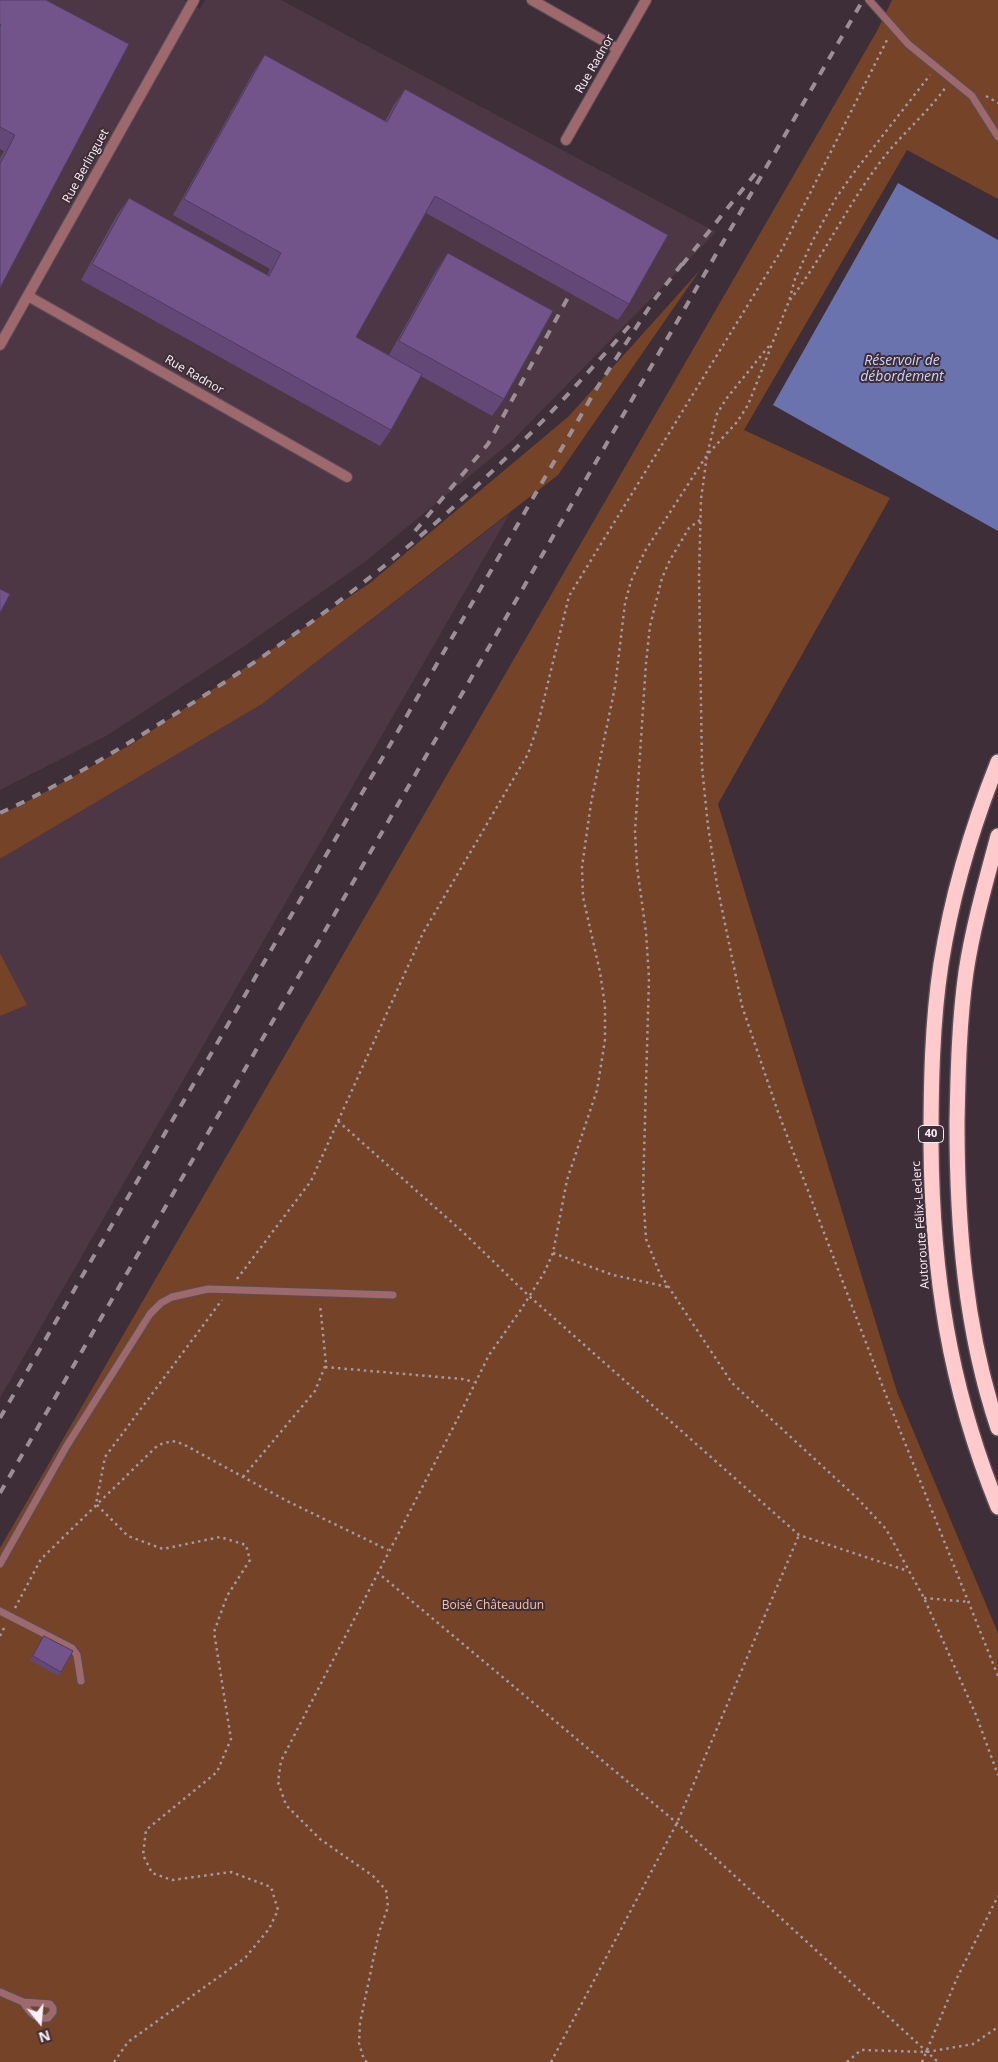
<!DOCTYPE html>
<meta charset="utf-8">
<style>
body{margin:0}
#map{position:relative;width:998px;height:2062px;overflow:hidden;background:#3e2e37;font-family:"Open Sans",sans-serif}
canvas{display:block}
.north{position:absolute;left:15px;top:1997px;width:50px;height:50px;-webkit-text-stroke:4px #3e2e37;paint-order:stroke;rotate:163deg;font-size:14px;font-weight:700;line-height:20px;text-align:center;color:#fcf1f7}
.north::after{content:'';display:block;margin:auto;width:18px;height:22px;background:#fcf1f7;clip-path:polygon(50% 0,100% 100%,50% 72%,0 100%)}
</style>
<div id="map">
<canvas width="998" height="2062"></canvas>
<div class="north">N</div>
</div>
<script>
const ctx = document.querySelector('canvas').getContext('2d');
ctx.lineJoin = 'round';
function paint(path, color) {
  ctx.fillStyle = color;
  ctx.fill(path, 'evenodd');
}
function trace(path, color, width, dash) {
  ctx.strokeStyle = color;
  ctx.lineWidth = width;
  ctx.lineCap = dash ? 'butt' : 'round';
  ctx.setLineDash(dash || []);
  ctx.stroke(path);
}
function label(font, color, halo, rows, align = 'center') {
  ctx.font = font + ' "Open Sans",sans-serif';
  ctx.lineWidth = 4;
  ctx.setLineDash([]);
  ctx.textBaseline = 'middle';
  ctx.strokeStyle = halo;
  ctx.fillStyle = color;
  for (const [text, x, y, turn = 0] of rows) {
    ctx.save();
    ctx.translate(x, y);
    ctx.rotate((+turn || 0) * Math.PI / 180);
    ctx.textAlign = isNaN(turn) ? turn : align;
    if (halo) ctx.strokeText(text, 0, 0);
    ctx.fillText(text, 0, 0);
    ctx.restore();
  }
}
paint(new Path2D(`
 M 0,0 L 184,0 L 200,9 L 205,0 L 281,0 L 716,232 L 512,441 L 366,561 L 243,647 L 106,736 L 0,790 Z
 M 510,513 L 0,1398 L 0,1016 L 26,1005 L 0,953 L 0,859 L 262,704 Z`), '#4d3744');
paint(new Path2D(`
 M 892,0 L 998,0 L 998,199 L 907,150 L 744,430 L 890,498 L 718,804 L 897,1392 L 998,1633 L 998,2062 L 0,2062 L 0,1548 L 877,31 Z
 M 700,270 L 558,475 L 262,704 L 0,859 L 0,815 L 40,795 L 132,744 L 370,583 L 569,416 Z
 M 0,953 L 27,1005 L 0,1016 Z`), '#744328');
paint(new Path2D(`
 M 898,183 L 998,240 L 998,531 L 773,405 Z`), '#6b73ae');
const service = new Path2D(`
 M 869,0 L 908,44 L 972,96 L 998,137
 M 0,1564 L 66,1447 L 150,1314 L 161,1303 L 172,1297 L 208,1289 L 393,1295
 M 0,1611 L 72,1648 L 77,1655 L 81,1681
 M 0,1992 L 23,2002 L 50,2004 L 53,2008 L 53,2012 L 48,2018 C 35,2020 29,2012 23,2002`);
const minor = new Path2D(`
 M 532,0 L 618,49
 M 566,140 L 646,0
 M 28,296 L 347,477`);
const tertiary = new Path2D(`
 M 0,345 L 194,0`);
const motorway = new Path2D(`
 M 998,762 C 972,827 952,894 941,964 C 932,1023 931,1084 931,1144 C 932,1273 949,1386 998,1507
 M 998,836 C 986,881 973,926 966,972 C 959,1022 958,1073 957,1123 C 957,1226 965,1330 998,1428`);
trace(service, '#5c4d56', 9);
trace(minor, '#5c4d56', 12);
trace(tertiary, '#5c4d56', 12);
trace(motorway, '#5c4d56', 18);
trace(new Path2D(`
 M 986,96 L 998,103
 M 790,300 C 823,257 846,208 878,165 C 898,137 925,116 946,87
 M 769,346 L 726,399 L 717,414 L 707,455 L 701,499 L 699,577 L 702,767 L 708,826 L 717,885 L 742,1006 L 778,1112 L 889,1403 L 998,1676
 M 700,520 L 689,528 L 670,560 L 662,578 L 650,626 L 646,663 L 635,831 L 637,867 L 646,932 L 649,978 L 643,1191 L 646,1239 L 660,1274 L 732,1383 L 857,1498 L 886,1529 L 924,1598 L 976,1715 L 998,1775
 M 338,1121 L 465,1234 L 529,1296 L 799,1535 L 908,1571
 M 553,1253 L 613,1275 L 668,1287
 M 237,1279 L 311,1181 L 423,933 L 528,754 L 537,728 L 569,596 L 781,251 L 888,38
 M 325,1367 L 462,1379 L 474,1382
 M 243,1477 L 315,1391 L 326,1364 L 320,1304
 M 377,1572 L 677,1823 L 938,2062
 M 924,1598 L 970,1602
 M 15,1608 L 41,1559 L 158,1445 L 172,1441 L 183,1444 L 287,1501 L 388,1550
 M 0,1636 L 5,1626
 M 114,2062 L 128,2042 L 245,1958 L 269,1929 L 278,1910 L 271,1887 L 231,1872 L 172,1880 L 152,1873 L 143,1855 L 146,1830 L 217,1772 L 231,1739 L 214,1632 L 227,1596 L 250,1560 L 246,1545 L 220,1537 L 163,1549 L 128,1536 L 96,1504 L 105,1457 L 222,1300
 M 367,2062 L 364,2060 L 359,2043 L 360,2023 L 379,1932 L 388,1907 L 386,1890 L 373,1876 L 320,1839 L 286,1805 L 278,1782 L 281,1761 L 458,1418 L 489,1355 L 520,1311 L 544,1273 L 553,1253 L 567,1180 L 597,1090 L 605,1040 L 605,1006 L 600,972 L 583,897 L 582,867 L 591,803 L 615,687 L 625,603 L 631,581 L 645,551 L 707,455 L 737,422 L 748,405 L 789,301 L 795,279 L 813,240 L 836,198 L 852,175 L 930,75
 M 551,2062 L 677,1823 L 799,1535
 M 847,2062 L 861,2050 L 927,2052 L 973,2044 L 998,2027
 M 922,2062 L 957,1978 L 998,1896`), '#a699a1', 2.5, [2.5, 4]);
trace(service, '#9d696c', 7);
trace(minor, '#9d696c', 10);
trace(tertiary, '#9d696c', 10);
trace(motorway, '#ffcacc', 15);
trace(new Path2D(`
 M 682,265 L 759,169
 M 415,531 L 488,444 L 577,281
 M 0,813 C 55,788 108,756 159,724 C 289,644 414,551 522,442 C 560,404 596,364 631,324
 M 0,1418 L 595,391 L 654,300 L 685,260
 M 0,1493 L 863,0`), '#9b8e95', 4, [9, 9]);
paint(new Path2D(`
 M 0,0 L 46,0 L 0,288 L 0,158 L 4,151 L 0,149 Z
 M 265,55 L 385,121 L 394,105 L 405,89 L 629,304 L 618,320 L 426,213 L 356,337 L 389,355 L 437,269 L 448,253 L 504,399 L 492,416 L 421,376 L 391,430 L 380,446 L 81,280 L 117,215 L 129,198 L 267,275 L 270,269 L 173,215 L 254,71 Z
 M 44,1636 L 61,1672 L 58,1676 L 30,1660 Z`), '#634877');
const building = new Path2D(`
 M 0,0 L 46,0 L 129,44 L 0,288 L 0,164 L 15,135 L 0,127 L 0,27 L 1,25 L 0,24 Z
 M 265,55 L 387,122 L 405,89 L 668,235 L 629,304 L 435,196 L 356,337 L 422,374 L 391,430 L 92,264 L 129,198 L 269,276 L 281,253 L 184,199 Z
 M 448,253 L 553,311 L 504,399 L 399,341 Z
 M 0,589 L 10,594 L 0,613 Z
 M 44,1636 L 73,1651 L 61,1672 L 33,1656 Z`);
paint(building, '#73548a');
trace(building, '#503b61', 1);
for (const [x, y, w] of [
 [931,1134,25]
]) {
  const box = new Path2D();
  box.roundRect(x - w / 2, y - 8.5, w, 17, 4);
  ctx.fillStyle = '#3e2e37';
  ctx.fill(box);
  trace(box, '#fcf1f7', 1);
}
label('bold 11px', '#fcf1f7', null, [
 ["40",931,1134]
]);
label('12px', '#fcf1f7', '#3e2e37', [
 ["Rue Radnor",595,64,-60],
 ["Rue Berlinguet",86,166,-61],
 ["Rue Radnor",194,375,30],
 ["Autoroute Félix-Leclerc",921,1225,-94]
]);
label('12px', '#f9c3a7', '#3e2e37', [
 ["Boisé Châteaudun",493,1606]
]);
label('italic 14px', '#ced4f7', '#3e2e37', [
 ["Réservoir de",902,361],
 ["débordement",902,377]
]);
</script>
